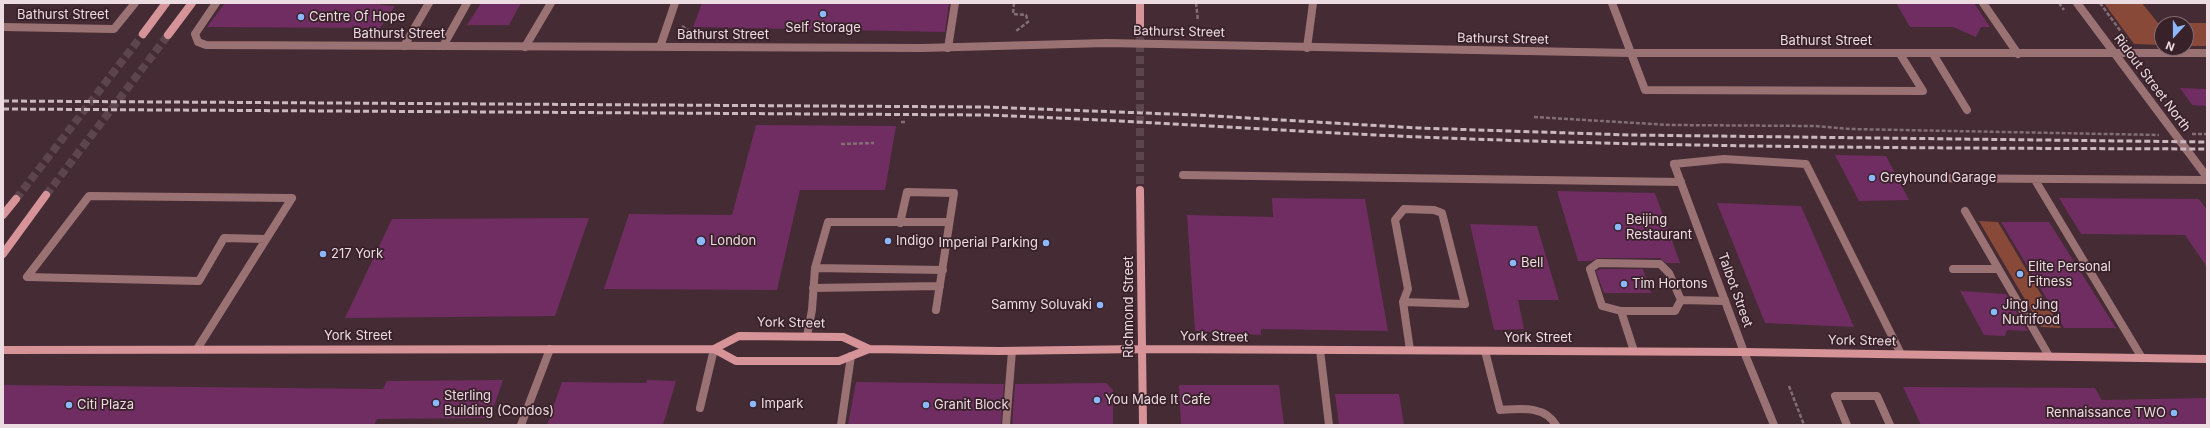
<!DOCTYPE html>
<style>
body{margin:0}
#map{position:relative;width:2210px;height:428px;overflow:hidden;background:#442b34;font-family:Inter,sans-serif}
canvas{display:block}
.frame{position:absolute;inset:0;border:4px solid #ecdbe1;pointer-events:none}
.north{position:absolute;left:2154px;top:16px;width:40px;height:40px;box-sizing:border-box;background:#39212a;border:1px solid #816b73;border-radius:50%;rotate:201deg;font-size:11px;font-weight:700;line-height:16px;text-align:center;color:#ecdbe1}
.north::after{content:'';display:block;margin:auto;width:14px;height:18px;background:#8bb9fc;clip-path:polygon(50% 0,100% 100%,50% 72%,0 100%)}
</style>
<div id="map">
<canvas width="2210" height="428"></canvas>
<div class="frame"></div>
<div class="north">N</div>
</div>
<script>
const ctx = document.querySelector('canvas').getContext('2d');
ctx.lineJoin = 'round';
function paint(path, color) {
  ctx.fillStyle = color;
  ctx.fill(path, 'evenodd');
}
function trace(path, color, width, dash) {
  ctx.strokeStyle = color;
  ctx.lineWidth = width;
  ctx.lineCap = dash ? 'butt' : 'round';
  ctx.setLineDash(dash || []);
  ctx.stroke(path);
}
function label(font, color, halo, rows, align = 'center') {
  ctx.font = font + ' Inter,sans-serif';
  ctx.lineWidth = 3.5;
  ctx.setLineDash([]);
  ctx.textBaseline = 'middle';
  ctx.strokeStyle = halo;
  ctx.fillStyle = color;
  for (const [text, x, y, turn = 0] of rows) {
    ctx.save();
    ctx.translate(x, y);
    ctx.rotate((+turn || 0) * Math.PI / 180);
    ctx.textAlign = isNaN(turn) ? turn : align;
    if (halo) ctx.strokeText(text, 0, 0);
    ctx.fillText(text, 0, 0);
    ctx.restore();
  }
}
paint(new Path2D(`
 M 2104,3 L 2142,3 L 2158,23 L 2207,23 L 2207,46 L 2186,46 L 2186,24 L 2162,24 L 2162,45 L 2134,44 Z
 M 1979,221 L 1998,222 L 2061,328 L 2041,327 Z`), '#894939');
paint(new Path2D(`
 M 225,3 L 382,3 L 380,5 L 395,6 L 380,28 L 207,27 Z
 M 481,3 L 521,3 L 509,25 L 467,25 Z
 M 702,3 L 949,3 L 945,32 L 693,27 Z
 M 1896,3 L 1974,3 L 1990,27 L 1981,27 L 1976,37 L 1953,27 L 1910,27 Z
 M 2180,88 L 2207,89 L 2207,106 L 2192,105 Z
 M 756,125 L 896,126 L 885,190 L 800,190 L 777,290 L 604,289 L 629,214 L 732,215 Z
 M 1835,155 L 1886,156 L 1909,200 L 1859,201 Z
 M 1557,191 L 1655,193 L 1680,263 L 1666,263 L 1660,258 L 1598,258 L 1591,261 L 1578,261 Z
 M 1272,198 L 1365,199 L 1388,331 L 1261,329 L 1261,335 L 1195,331 L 1187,215 L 1273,217 Z
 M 2059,198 L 2199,199 L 2207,210 L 2207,267 L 2185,235 L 2081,234 Z
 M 1717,203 L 1801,206 L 1854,327 L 1765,323 Z
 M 589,218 L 555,316 L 345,318 L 392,219 Z
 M 2001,222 L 2049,222 L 2116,328 L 2064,328 Z
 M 1470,224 L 1537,226 L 1559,300 L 1518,300 L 1524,329 L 1494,330 Z
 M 1600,269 L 1643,269 L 1651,293 L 1604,293 L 1596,271 Z
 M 1960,291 L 2006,294 L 2028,331 L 2007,330 L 2005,336 L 1984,335 Z
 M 503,380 L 490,418 L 377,419 L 374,425 L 3,425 L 3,385 L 383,389 L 387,381 Z
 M 647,380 L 676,381 L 663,425 L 547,425 L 562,382 L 646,383 Z
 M 856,382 L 1004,384 L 1001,425 L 848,425 Z
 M 1106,383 L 1113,390 L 1113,425 L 1012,425 L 1015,384 Z
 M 1179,385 L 1279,385 L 1284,425 L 1181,425 Z
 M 1903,387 L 2095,388 L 2102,400 L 2207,398 L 2207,425 L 1921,425 Z
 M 1335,394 L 1399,394 L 1404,425 L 1339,425 Z`), '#702d62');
trace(new Path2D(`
 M 1140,32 L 1140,190
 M 46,195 L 168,35
 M 16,199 L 143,34`), '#5d454e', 8, [8, 4]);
trace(new Path2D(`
 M 1014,3 L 1013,14 L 1026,15 L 1028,22 L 1016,31
 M 1196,3 L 1198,21
 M 2059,3 L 2064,10
 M 2100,3 L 2127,40
 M 682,26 L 691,32
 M 1534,117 L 1670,125 L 1815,126 L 1850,129 L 2159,135
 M 901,122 L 907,122
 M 2192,134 L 2207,134
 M 841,144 L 874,143
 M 1789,386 L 1804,425`), '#846e76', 2.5, [4, 2]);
trace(new Path2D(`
 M 1983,3 L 2018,54
 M 404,46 L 429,3
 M 443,46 L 467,3
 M 525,47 L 551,3
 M 948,48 L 955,3
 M 1307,48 L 1313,3
 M 1631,53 L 1645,90 L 1923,91 L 1900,54
 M 1933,54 L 1967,110
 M 1674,164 L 1724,159 L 1806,164 L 1901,354
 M 1183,175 L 1681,182
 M 1911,178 L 2207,180
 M 2035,180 L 2142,358
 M 1404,209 L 1434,210 L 1442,213 L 1465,304 L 1403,302 L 1408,289 L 1395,220 Z
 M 1965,211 L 2049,356
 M 900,223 L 907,192 L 954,193 L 936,310
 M 1953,269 L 1998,269
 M 943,270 L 815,268 L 828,222 L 949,222
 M 813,288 L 940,286
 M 1681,300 L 1725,301
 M 1403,302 L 1410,350
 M 1621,311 L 1675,311 L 1681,300
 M 807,336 L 812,310 L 815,268
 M 197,349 L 292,198 L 89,196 L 27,277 L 199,281 L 224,238 L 266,239
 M 1320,350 L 1329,425
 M 1485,351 L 1500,410 C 1520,409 1544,405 1556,425
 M 1634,351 L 1621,311 L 1602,306 L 1590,269 L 1598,263 L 1660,264 L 1669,273 L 1681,300
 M 700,408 L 714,349
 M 841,425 L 851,356
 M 1006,425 L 1012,351
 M 1847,425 L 1835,396 L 1877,396 L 1890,425`), '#9b7274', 8);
trace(new Path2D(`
 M 216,3 L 195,34 L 198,42 L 206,45 L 922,48 L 1106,43 L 1631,53 L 2207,53
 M 1612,3 L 1631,53
 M 2077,3 L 2207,177
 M 3,27 L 114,29 L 135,3
 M 660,47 L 675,3
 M 1674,164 L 1744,352
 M 521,425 L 550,349`), '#9b7274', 8);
trace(new Path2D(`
 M 1744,352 L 1774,425`), '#9b7274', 8);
trace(new Path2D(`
 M 1140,3 L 1140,32
 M 143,34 L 166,3
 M 168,35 L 192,3
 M 1140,190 L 1143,425
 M 3,215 L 16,199
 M 3,254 L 46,195
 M 714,349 L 739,336 L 843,337 L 869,349
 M 3,350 L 714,349 L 736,361 L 839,361 L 869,349 L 999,351 L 1142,349 L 1744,352 L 2207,359`), '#d69498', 8);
trace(new Path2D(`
 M 3,101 L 986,107 L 1197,115 L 1418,128 L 1630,135 L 2207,142
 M 3,109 L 985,115 C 1130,120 1275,131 1421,137 C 1683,148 1945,148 2207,149`), '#cbb8bf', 3, [6, 3]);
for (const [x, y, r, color] of [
 [823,14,4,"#8bb9fc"],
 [301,17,4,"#8bb9fc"],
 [1872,178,4,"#8bb9fc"],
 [1618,227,4,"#8bb9fc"],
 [701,241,5,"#8bb9fc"],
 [888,241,4,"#8bb9fc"],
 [1046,243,4,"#8bb9fc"],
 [323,254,4,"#8bb9fc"],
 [1513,263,4,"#8bb9fc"],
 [2020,274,4,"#8bb9fc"],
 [1624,284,4,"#8bb9fc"],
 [1100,305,4,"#8bb9fc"],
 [1994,312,4,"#8bb9fc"],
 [1097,400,4,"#8bb9fc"],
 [436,403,4,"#8bb9fc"],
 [753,404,4,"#8bb9fc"],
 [69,405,4,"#8bb9fc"],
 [926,405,4,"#8bb9fc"],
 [2174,413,4,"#8bb9fc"]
]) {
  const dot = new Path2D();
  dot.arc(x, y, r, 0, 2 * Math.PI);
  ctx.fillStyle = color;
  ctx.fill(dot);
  trace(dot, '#39212a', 1.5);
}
label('13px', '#ecdbe1', '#39212a', [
 ["Bathurst Street",63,15],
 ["Bathurst Street",1179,32,1],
 ["Bathurst Street",399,34],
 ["Bathurst Street",723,35],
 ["Bathurst Street",1503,39,1],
 ["Bathurst Street",1826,41],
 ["Ridout Street North",2152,83,53],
 ["Talbot Street",1735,290,70],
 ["Richmond Street",1129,307,-90],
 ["York Street",791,323,1],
 ["York Street",358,336],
 ["York Street",1214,337,1],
 ["York Street",1538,338],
 ["York Street",1862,341,1]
]);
label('13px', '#ecdbe1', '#39212a', [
 ["Centre Of Hope",309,17],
 ["Self Storage",823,28,"center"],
 ["Greyhound Garage",1880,178],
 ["Beijing",1626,220],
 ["Restaurant",1626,235],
 ["London",710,241],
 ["Indigo",896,241],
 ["Imperial Parking",1038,243,"right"],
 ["217 York",331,254],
 ["Bell",1521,263],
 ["Elite Personal",2028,267],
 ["Fitness",2028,282],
 ["Tim Hortons",1632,284],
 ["Sammy Soluvaki",1092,305,"right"],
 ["Jing Jing",2002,305],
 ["Nutrifood",2002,320],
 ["Sterling",444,396],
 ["Building (Condos)",444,411],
 ["You Made It Cafe",1105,400],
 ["Impark",761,404],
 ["Citi Plaza",77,405],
 ["Granit Block",934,405],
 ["Rennaissance TWO",2166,413,"right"]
], 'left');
</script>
